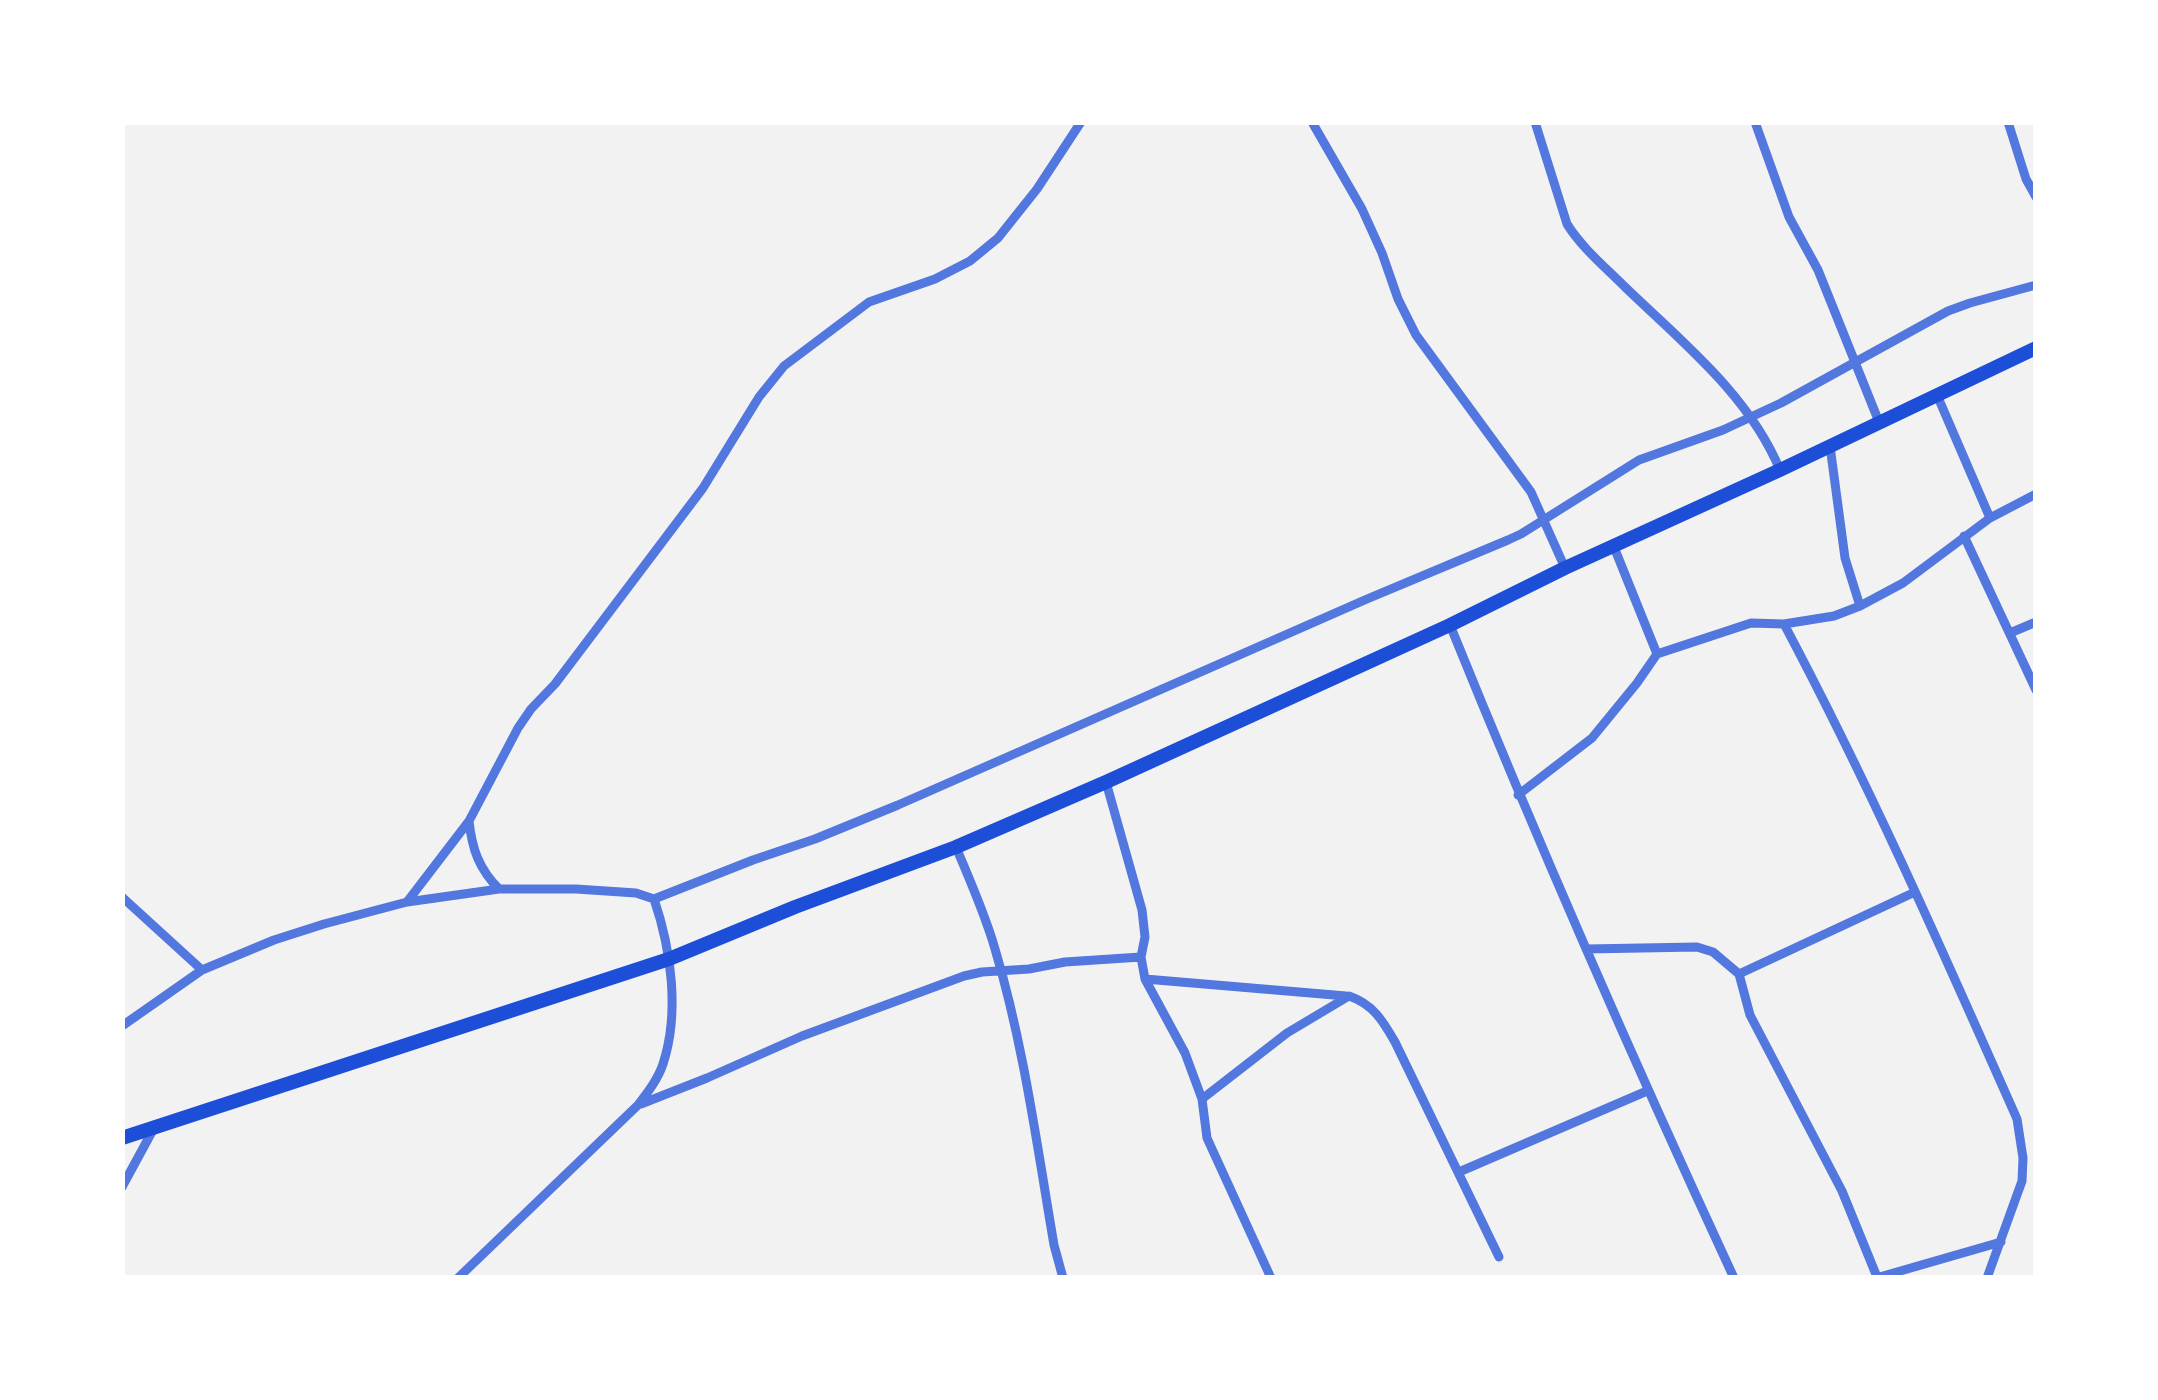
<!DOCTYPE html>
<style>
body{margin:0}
#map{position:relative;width:2158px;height:1400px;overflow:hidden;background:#f2f2f2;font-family:Signika,sans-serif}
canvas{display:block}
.frame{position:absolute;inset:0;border:125px solid #fff;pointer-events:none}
</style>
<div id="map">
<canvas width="2158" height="1400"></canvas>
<div class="frame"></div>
</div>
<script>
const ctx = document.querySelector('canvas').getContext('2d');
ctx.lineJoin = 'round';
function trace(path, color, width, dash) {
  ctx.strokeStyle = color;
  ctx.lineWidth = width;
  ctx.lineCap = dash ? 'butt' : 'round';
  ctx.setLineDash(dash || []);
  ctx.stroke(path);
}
trace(new Path2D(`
 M 1312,122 L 1362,209 L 1382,253 L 1398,299 L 1416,335 L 1531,492 L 1565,568
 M 1535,122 L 1567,224 C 1582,248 1605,267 1625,287 C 1682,342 1749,395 1780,470
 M 1755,122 L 1789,217 L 1818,270 L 1879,422
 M 2008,122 L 2026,179 L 2036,197
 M 1937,395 L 1990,518
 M 1830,446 L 1845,558 L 1860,606
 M 1964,536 L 2036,690
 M 1614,547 L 1657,654 L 1751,623 L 1784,624 L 1834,616 L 1860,606 L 1903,583 L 1990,518 L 2036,494
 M 1784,624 C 1870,786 1943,952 2017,1119 L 2023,1158 L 2022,1181 L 1987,1278
 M 1450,625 C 1539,845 1634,1062 1734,1278
 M 2010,633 L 2036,622
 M 1106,782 L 1142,910 L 1145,937 L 1141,957 L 1145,979 L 1185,1053 L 1202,1099 L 1207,1138 L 1271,1278
 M 1518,795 L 1592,738 L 1637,683 L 1657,654
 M 469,821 C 472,849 479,869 499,889
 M 956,847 C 970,881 985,914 995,949 C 1024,1046 1037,1146 1054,1245 L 1063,1278
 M 122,897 L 202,970 L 274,940 L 324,924 L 407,902 L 499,889 L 576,889 L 636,893 L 654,899 C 671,949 680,1012 663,1064 C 658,1079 648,1092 638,1105 L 458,1278
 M 654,899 L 753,860 L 815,839 L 898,805 L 1367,599 L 1508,540 L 1521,534 L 1639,460 L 1723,430 L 1781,403 L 1948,311 L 1970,303 L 2036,285
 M 407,902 L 469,821 L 518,728 L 531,709 L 555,684 L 703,488 L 759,397 L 784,366 L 869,302 L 935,279 L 970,261 L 998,238 L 1037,189 L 1081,122
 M 1586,949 L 1697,947 L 1713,952 L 1739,974
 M 1145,979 L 1346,996
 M 122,1026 L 202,970
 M 1202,1099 L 1287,1033 L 1349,996 C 1373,1004 1383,1021 1395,1042 L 1499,1257
 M 641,1104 L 707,1078 L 802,1036 L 964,976 L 982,972 L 1029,969 L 1065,962 L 1141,957
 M 1459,1172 L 1647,1091
 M 122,1187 L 154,1128
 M 1877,1277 L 1842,1191 L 1750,1015 L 1739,974 L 1915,892
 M 1876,1278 L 2001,1242`), '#5277de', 9);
trace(new Path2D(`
 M 122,1138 L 669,959 L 795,907 L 956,847 L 1106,782 L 1450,625 L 1565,568 L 1780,470 L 2036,348`), '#1d4ed8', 14);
</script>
